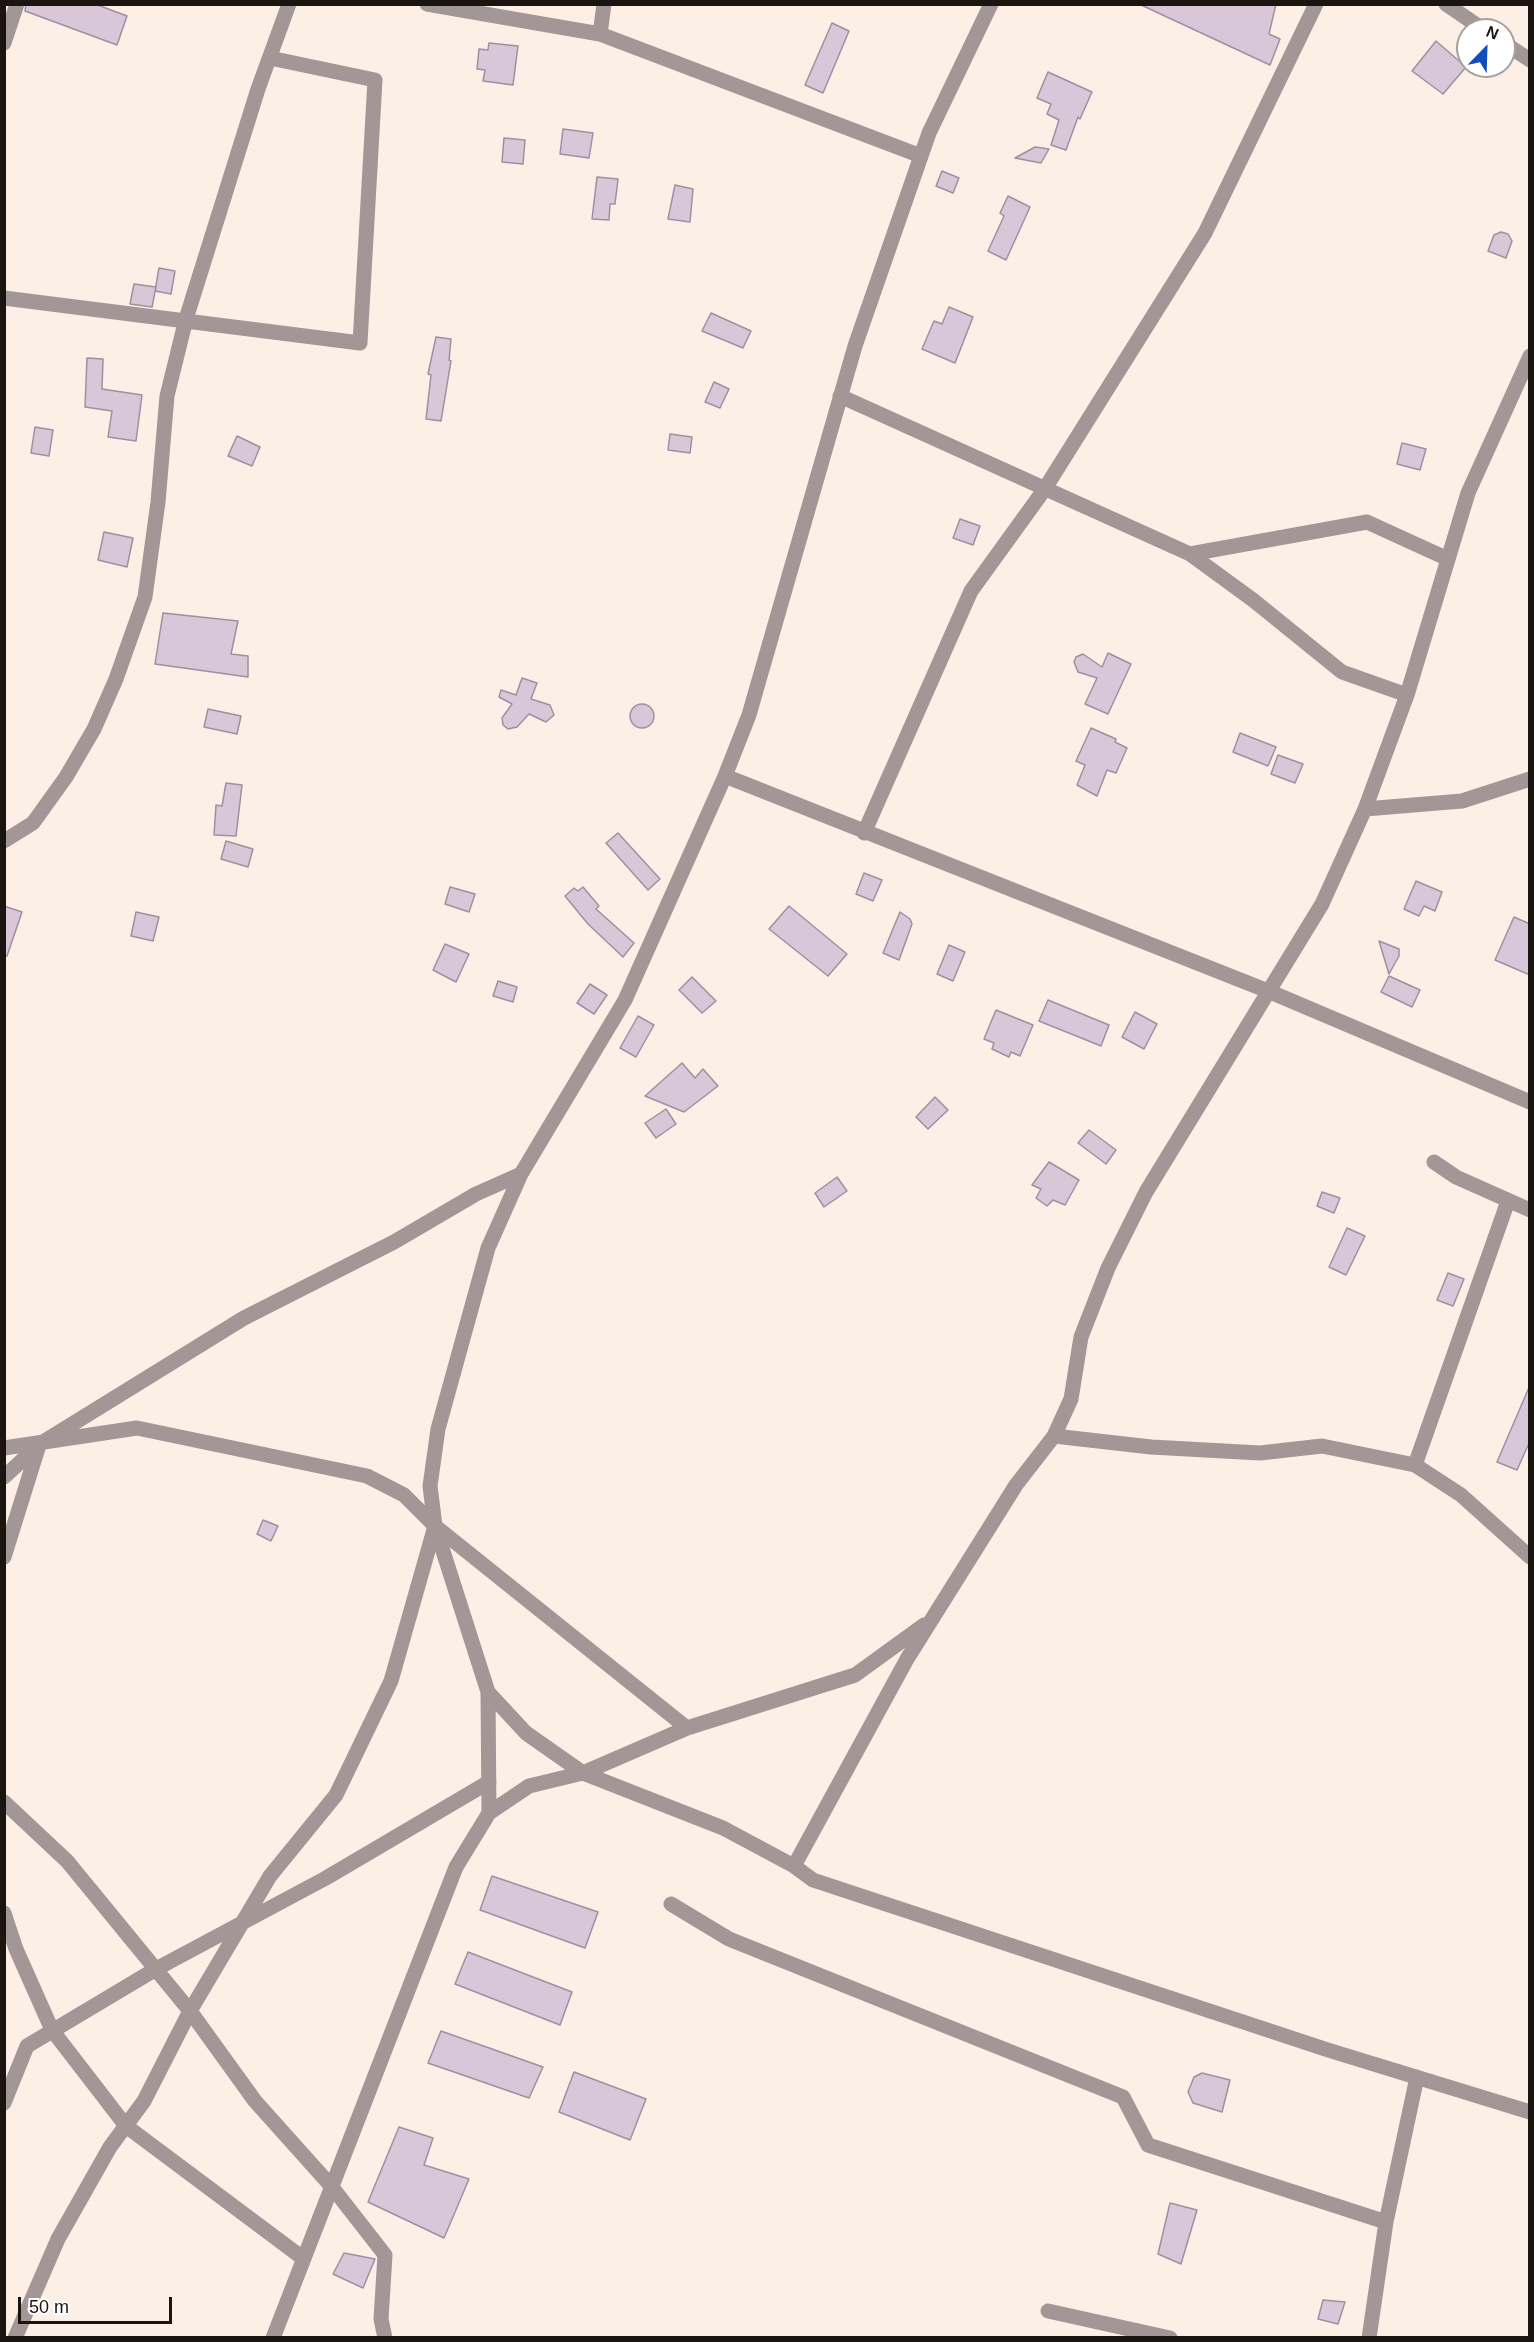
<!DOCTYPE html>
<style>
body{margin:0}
#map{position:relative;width:1534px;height:2342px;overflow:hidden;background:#fcefe5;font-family:Helvetica,sans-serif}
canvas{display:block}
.frame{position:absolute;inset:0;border:6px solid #1c140f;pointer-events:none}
.north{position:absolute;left:1456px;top:18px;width:60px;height:60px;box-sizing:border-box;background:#fff;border:2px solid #a4a19f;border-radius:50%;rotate:23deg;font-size:16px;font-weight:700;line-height:24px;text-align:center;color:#1c140f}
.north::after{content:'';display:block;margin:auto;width:21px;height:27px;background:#124db9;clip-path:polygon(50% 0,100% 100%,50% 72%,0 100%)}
.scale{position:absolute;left:18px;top:2297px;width:154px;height:27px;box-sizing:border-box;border:3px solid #1c140f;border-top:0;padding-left:8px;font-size:18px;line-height:21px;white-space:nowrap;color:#1c140f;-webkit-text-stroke:4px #fff;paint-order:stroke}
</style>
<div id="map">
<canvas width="1534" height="2342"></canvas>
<div class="frame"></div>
<div class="north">N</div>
<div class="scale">50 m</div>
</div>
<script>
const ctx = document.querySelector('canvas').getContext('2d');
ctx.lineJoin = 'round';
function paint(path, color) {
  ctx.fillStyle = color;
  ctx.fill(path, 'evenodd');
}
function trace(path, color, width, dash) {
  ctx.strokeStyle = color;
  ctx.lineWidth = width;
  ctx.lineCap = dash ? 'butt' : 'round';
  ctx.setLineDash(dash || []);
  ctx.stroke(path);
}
const building = new Path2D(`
 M 26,4 L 95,4 L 127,16 L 117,45 L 25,11 Z
 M 1139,4 L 1276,4 L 1269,34 L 1280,39 L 1270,65 Z
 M 832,23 L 849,31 L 823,93 L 805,85 Z
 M 1436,41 L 1466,67 L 1443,94 L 1412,71 Z
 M 489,43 L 518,46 L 513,85 L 483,81 L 485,70 L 477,69 L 479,49 L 488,50 Z
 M 1048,72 L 1092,92 L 1080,119 L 1078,117 L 1066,150 L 1051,145 L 1059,120 L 1047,114 L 1051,104 L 1037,98 Z
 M 563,129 L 593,133 L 589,158 L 560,154 Z
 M 504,138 L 525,140 L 523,164 L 502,162 Z
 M 1035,147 L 1049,149 L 1041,163 L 1015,158 Z
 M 942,171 L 959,178 L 953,193 L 936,186 Z
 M 597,177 L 618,179 L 615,204 L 610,204 L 609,220 L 592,219 Z
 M 675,185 L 693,189 L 690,222 L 668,219 Z
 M 1008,196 L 1030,207 L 1006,260 L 988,251 L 1004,216 L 1000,213 Z
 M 1501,232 L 1508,234 L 1512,241 L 1506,258 L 1488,251 L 1494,235 Z
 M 159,268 L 175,271 L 171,294 L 155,291 Z
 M 134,284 L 156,287 L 152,307 L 130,304 Z
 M 949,307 L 973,317 L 955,363 L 922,349 L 934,321 L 942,324 Z
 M 711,313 L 751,331 L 743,348 L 702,331 Z
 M 436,337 L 451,339 L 449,360 L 451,361 L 441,421 L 426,419 L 431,375 L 428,374 Z
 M 87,358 L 103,359 L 102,389 L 142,395 L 136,441 L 108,437 L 112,411 L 85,407 Z
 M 714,382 L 729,389 L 720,408 L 705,402 Z
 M 35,427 L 53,430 L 49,456 L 31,453 Z
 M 670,434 L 692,437 L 690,453 L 668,450 Z
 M 237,436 L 260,447 L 252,466 L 228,456 Z
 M 1402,443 L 1426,449 L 1420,470 L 1397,464 Z
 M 960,519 L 980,526 L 973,545 L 953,538 Z
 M 104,532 L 133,538 L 127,567 L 98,560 Z
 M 163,613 L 238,621 L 231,654 L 248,656 L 248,677 L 155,664 Z
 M 1108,653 L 1131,664 L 1108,714 L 1085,704 L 1097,678 L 1078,672 L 1074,662 L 1076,657 L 1083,654 L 1102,667 Z
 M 522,678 L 537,683 L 531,699 L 550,705 L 554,715 L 546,722 L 529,714 L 517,727 L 508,729 L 503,725 L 502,718 L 512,704 L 499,697 L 501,690 L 516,695 Z
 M630 716a12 12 0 1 1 24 0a12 12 0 1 1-24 0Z
 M 208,709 L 241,716 L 237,734 L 204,727 Z
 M 1091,728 L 1116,739 L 1115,742 L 1127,748 L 1116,773 L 1107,770 L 1097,796 L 1077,785 L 1085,765 L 1076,761 Z
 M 1240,733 L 1276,747 L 1268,766 L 1233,752 Z
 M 1278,755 L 1303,764 L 1295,783 L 1271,774 Z
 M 226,783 L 242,785 L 236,836 L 214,835 L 216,805 L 222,806 Z
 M 618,833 L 660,879 L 648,890 L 606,843 Z
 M 226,841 L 253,849 L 248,867 L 221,859 Z
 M 864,873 L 882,880 L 873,901 L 856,894 Z
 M 1416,881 L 1442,892 L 1435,911 L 1424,906 L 1419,916 L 1404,909 Z
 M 450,887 L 475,894 L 469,912 L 445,904 Z
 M 583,887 L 599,906 L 596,909 L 634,943 L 623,957 L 588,924 L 565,896 L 574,888 L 578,891 Z
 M 4,906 L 22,912 L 7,956 L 4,955 Z
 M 789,906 L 847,954 L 828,976 L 769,929 Z
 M 136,912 L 159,917 L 153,941 L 131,936 Z
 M 900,912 L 910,919 L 912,924 L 899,960 L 883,953 Z
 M 1514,917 L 1530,924 L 1530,975 L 1495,960 Z
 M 1379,941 L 1399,949 L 1399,956 L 1389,974 Z
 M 445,944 L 469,954 L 456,982 L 433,970 Z
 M 949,945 L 965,952 L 953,981 L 937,974 Z
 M 1389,976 L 1420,990 L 1412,1007 L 1381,992 Z
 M 692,977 L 716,1001 L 702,1013 L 679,990 Z
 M 498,981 L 517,987 L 513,1002 L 493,996 Z
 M 590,984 L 607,995 L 594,1014 L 577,1003 Z
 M 1048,1000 L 1109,1025 L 1101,1046 L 1039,1021 Z
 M 996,1010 L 1033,1025 L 1020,1056 L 1011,1052 L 1009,1057 L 992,1049 L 994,1043 L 984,1039 Z
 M 1135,1012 L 1157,1024 L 1144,1049 L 1122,1037 Z
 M 638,1016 L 654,1025 L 636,1057 L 620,1048 Z
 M 682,1063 L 695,1078 L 703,1069 L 718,1086 L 684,1112 L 645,1096 Z
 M 935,1097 L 948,1110 L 928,1129 L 916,1117 Z
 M 666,1109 L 676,1124 L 656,1138 L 645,1123 Z
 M 1089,1130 L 1116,1150 L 1106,1164 L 1078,1143 Z
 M 1049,1162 L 1079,1180 L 1065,1205 L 1053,1200 L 1047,1206 L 1036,1198 L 1041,1189 L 1032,1185 Z
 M 837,1177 L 847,1191 L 824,1207 L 815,1193 Z
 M 1322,1192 L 1340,1198 L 1334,1213 L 1317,1206 Z
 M 1347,1228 L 1365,1236 L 1346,1275 L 1329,1267 Z
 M 1448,1273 L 1464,1279 L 1453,1306 L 1437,1300 Z
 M 1530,1385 L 1530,1441 L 1517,1470 L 1497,1462 Z
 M 263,1520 L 278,1526 L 271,1541 L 257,1534 Z
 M 492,1876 L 598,1912 L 585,1948 L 480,1910 Z
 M 468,1952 L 572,1992 L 560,2025 L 455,1984 Z
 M 441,2031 L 543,2067 L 529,2098 L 428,2063 Z
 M 574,2072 L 646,2099 L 630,2140 L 559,2112 Z
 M 1202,2073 L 1230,2080 L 1222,2112 L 1193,2103 L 1188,2092 L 1194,2077 Z
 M 399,2127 L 433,2138 L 424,2165 L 469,2179 L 444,2238 L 368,2202 Z
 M 1170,2203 L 1197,2210 L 1181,2264 L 1158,2254 Z
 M 344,2253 L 375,2259 L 363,2288 L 333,2274 Z
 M 1323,2300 L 1345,2302 L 1338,2324 L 1318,2319 Z`);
paint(building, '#d8c7d9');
trace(building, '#a08fa1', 1.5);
trace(new Path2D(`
 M 427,4 L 600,34 L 921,156
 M 1446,4 L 1484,30
 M 600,34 L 604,4
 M 4,43 L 17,4
 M 1504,43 L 1530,60
 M 4,298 L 360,343 L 375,80 L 270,58
 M 840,396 L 1190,554 L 1367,522 L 1448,559
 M 1190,554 L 1253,600 L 1342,672 L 1407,695
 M 725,776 L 1268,991 L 1530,1102
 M 1365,809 L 1462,801 L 1530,779
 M 864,833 L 971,591 L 1044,490 L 1205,233 L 1316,4
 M 4,841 L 33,823 L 66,777 L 94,729 L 116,679 L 145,597 L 158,502 L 167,396 L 186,319 L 258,89 L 289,4
 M 1434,1162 L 1456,1177 L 1530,1210
 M 1054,1436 L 1151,1447 L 1260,1453 L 1322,1446 L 1415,1465 L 1461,1495 L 1530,1557
 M 4,1448 L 137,1428 L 367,1476 L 404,1495 L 435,1526 L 687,1728
 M 1415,1465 L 1508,1201
 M 4,1477 L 40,1444 L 244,1318 L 394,1242 L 476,1194 L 521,1174
 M 4,1557 L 39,1445
 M 488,1692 L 526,1733 L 583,1773 L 687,1728 L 855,1675 L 924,1625
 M 4,1802 L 67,1861 L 190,2011 L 255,2101 L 332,2187 L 385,2255 L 381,2319 L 385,2338
 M 489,1813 L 488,1692 L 435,1526 L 430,1486 L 438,1429 L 488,1248 L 521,1174 L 625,1000 L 725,776 L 749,715 L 855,346 L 929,133 L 991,4
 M 794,1866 L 907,1659 L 1016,1485 L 1054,1436 L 1071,1399 L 1081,1337 L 1108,1268 L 1146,1192 L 1322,904 L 1365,809 L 1407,695 L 1468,493 L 1530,356
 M 671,1904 L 729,1939 L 1123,2097 L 1148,2145 L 1386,2222 L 1417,2077
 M 4,1913 L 16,1949 L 52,2030 L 126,2126 L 304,2259
 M 4,2103 L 27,2046 L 156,1969 L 326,1878 L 489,1782
 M 1048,2311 L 1170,2338
 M 15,2338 L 58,2239 L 110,2147 L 144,2101 L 190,2011 L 270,1876 L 336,1795 L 391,1681 L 435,1526
 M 273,2338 L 456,1867 L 489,1813 L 529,1786 L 583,1773 L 723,1828 L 794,1866 L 813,1880 L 1328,2050 L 1530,2112
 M 1369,2338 L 1386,2222`), '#a29697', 15);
</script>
